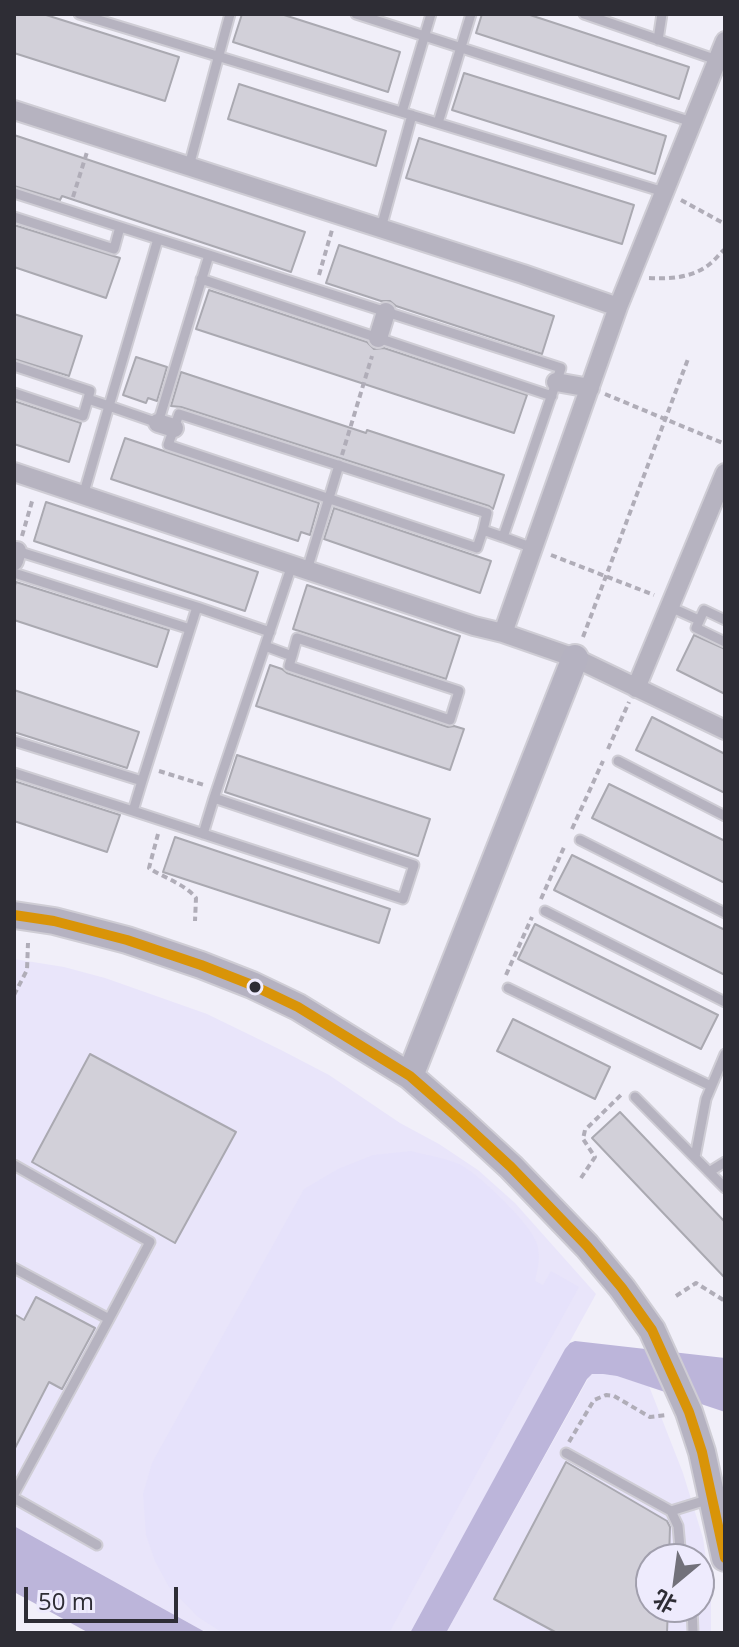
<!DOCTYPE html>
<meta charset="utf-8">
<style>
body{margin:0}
#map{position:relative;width:739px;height:1647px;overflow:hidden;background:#f1eff9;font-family:"Open Sans","Noto Sans SC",sans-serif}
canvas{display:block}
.frame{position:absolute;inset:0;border:16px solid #2e2d35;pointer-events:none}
.north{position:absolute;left:635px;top:1543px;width:80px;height:80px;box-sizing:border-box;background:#eeebfd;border:2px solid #a19fad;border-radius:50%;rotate:209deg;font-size:22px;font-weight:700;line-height:32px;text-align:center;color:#2e2d35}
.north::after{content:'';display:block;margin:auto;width:28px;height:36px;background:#72717a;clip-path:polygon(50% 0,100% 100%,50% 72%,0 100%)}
.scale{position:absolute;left:24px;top:1587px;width:154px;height:36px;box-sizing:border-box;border:4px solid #2e2d35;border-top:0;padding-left:10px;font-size:24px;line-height:28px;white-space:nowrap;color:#2e2d35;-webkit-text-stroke:6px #eeebfd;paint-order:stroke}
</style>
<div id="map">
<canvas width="739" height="1647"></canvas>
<div class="frame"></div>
<div class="north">北</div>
<div class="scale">50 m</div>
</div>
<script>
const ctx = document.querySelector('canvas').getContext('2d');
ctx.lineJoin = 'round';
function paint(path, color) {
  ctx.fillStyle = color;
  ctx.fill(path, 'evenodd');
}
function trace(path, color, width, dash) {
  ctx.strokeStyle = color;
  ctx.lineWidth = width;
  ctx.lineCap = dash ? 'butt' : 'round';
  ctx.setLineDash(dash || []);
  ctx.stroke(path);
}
paint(new Path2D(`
 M 14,959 L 64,967 L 105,978 L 207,1014 L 281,1050 L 329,1075 L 400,1123 L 439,1144 L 478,1170 L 515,1203 L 596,1294 L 410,1633 L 207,1633 L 14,1526 Z
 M 592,1374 L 603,1374 L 617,1376 L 649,1386 L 683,1473 L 703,1538 L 711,1594 L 711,1633 L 446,1633 L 589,1377 ZM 651,1559 L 699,1559 L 699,1607 L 651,1607 Z`), '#e9e5fa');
paint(new Path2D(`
 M 411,1151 C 426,1155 445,1158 459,1164 C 478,1173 532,1225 537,1244 C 541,1257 538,1268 535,1281 L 543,1285 L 551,1271 L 579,1287 L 389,1633 L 223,1633 L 198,1617 L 169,1587 L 155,1561 L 146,1535 L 143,1494 L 152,1463 L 304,1189 L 338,1169 L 373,1155 Z`), '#e6e2fb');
paint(new Path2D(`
 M 575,1341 L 725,1358 L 725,1412 L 617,1376 L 603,1374 L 592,1374 L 587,1379 L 446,1633 L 410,1633 L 565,1349 L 570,1343 Z
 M 14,1526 L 207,1633 L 89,1633 L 14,1592 Z`), '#bcb5da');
const building = new Path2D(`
 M 14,14 L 43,14 L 179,57 L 165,101 L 14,53 Z
 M 242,14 L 281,14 L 400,52 L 388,92 L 233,42 Z
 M 482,14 L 527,14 L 689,67 L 679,99 L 476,33 Z
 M 464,73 L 666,136 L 655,174 L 452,110 Z
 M 239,84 L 386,131 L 376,166 L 228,119 Z
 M 14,135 L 305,232 L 291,272 L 62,196 L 60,200 L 14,186 Z
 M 419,138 L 634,205 L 622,244 L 406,178 Z
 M 14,225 L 120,258 L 106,298 L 14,267 Z
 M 339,245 L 554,316 L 542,354 L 396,306 L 390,301 L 381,301 L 326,283 Z
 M 209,290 L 367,342 L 374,349 L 384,348 L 527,395 L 514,433 L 196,329 Z
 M 14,314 L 82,336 L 69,376 L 14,359 Z
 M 136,357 L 167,367 L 157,401 L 148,398 L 146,403 L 123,395 Z
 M 181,372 L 366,433 L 367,430 L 504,475 L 493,509 L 489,506 L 181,407 L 171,406 Z
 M 14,401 L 81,423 L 69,462 L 14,444 Z
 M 125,438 L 319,503 L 310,535 L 301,532 L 298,541 L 111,479 Z
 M 46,502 L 258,572 L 245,611 L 34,541 Z
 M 334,508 L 491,561 L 480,593 L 324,539 Z
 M 16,582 L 169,630 L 157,667 L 14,620 L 14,589 Z
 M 307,585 L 460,636 L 446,679 L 293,629 Z
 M 694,635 L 725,649 L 725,694 L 677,670 Z
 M 270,665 L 282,669 L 287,673 L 448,727 L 454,726 L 464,729 L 450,770 L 256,706 Z
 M 14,690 L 139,732 L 127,768 L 14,732 Z
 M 652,717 L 725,754 L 725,793 L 636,750 Z
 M 237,755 L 430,819 L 418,856 L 225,792 Z
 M 14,781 L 120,815 L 107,852 L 14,821 Z
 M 609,784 L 725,841 L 725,883 L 592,818 Z
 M 175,837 L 390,909 L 379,943 L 163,872 Z
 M 572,855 L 725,930 L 725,975 L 554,890 Z
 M 535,924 L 718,1015 L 701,1049 L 518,959 Z
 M 513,1019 L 610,1067 L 595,1099 L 497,1051 Z
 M 90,1054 L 236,1132 L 175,1243 L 32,1162 Z
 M 620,1112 L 725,1222 L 725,1278 L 592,1138 Z
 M 36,1297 L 95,1328 L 62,1389 L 49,1382 L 14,1450 L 14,1314 L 24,1320 Z
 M 566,1462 L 667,1521 L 670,1527 L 669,1559 L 651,1559 L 651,1607 L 668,1607 L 667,1633 L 557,1633 L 494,1599 Z`);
paint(building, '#d2d0d9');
trace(building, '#aaa9b1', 2);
const lane = new Path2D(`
 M 79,14 L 664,192
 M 356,14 L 692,122
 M 584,14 L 717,60
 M 658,40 L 662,14
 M 402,112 L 431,14
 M 438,123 L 471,14
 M 189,166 L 230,14
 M 14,193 L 158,239
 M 14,217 L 114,249 L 120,227
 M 381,228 L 412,115
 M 201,279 L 552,396
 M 14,366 L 90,391 L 88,399
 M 14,393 L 83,416 L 88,399 L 109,406 L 158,239 L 209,255
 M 83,496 L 109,406 L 158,423 L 209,255 L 561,368 L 503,537 L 533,548
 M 483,530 L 487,513 L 179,414 L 168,445 L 477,548 L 483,530 L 503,537
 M 307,570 L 339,465
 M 14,573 L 190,629 L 197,607 L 17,551
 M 197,607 L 270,632
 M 670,607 L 699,620
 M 725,620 L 704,610 L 696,628 L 725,642
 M 265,646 L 292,656 L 289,666 L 450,720 L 459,691 L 297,638 L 292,656
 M 14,741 L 142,781 L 133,811 L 14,773
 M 618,761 L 725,816
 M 142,781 L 190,629
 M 214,798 L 292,565
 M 133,811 L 403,899 L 414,865 L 214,798 L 203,834
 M 580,840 L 725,913
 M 545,911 L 725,1002
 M 508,988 L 711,1086
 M 635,1097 L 725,1188
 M 695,1157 L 706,1099 L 725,1054
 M 14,1165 L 150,1242 L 109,1319
 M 709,1172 L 725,1162
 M 14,1268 L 109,1319 L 14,1494
 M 566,1453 L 671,1511 L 678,1526 L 681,1559
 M 14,1498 L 97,1545
 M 671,1511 L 710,1499
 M 692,1607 L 693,1633`);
const street = new Path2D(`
 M 14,110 L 523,274 L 618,307 L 503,633 L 575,658 L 725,730
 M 618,307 L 725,41
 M 378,338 L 386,312
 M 556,382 L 590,388
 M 158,423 L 174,428
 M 14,472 L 474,626 L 503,633
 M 14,561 L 17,551
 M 636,688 L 725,473`);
const secondary = new Path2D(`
 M 14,915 L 54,921 L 127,940 L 201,965 L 252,985 L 298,1007 L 410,1076 L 459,1119 L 511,1167 L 587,1246 L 622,1288 L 652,1330 L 689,1412 L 702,1452 L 725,1558
 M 410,1076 L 575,658`);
trace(lane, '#cfcdd5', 13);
trace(street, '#cfcdd5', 22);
trace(secondary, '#cfcdd5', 30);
trace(new Path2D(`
 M 73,197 L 87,152
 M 681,200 L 725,224
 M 319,275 L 332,230
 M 649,278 C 671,279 693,278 711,263 C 716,259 720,253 725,249
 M 605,394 L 725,444
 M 342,455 L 372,356
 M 22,536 L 33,498
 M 551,555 L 654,595
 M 583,637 L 688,359
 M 608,749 L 629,702
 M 159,771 L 204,785
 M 572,829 L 603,761
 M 158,834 L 149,868 C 164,878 185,884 196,898 L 195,921
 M 541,899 L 565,845
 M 506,975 L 532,917
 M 14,995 L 27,970 L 28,943
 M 581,1178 L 595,1157 L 583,1139 L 585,1130 L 623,1093
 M 676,1296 L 696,1283 L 725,1301
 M 569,1442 L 594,1400 L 606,1395 L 614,1396 L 650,1417 L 666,1415`), '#b0adb8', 4, [6, 4]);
trace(lane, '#b6b3c0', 9);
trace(street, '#b6b3c0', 18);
trace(secondary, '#b5b2c1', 26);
trace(new Path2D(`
 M 14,915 L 54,921 L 127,940 L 201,965 L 252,985 L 298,1007 L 410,1076 L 459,1119 L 511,1167 L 587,1246 L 622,1288 L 652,1330 L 689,1412 L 702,1452 L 725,1558`), '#d99408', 10);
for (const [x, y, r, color] of [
 [255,987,7,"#2e2d35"]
]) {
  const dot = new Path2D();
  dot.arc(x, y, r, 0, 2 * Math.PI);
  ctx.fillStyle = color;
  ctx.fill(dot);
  trace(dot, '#eeebfd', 3);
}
</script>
